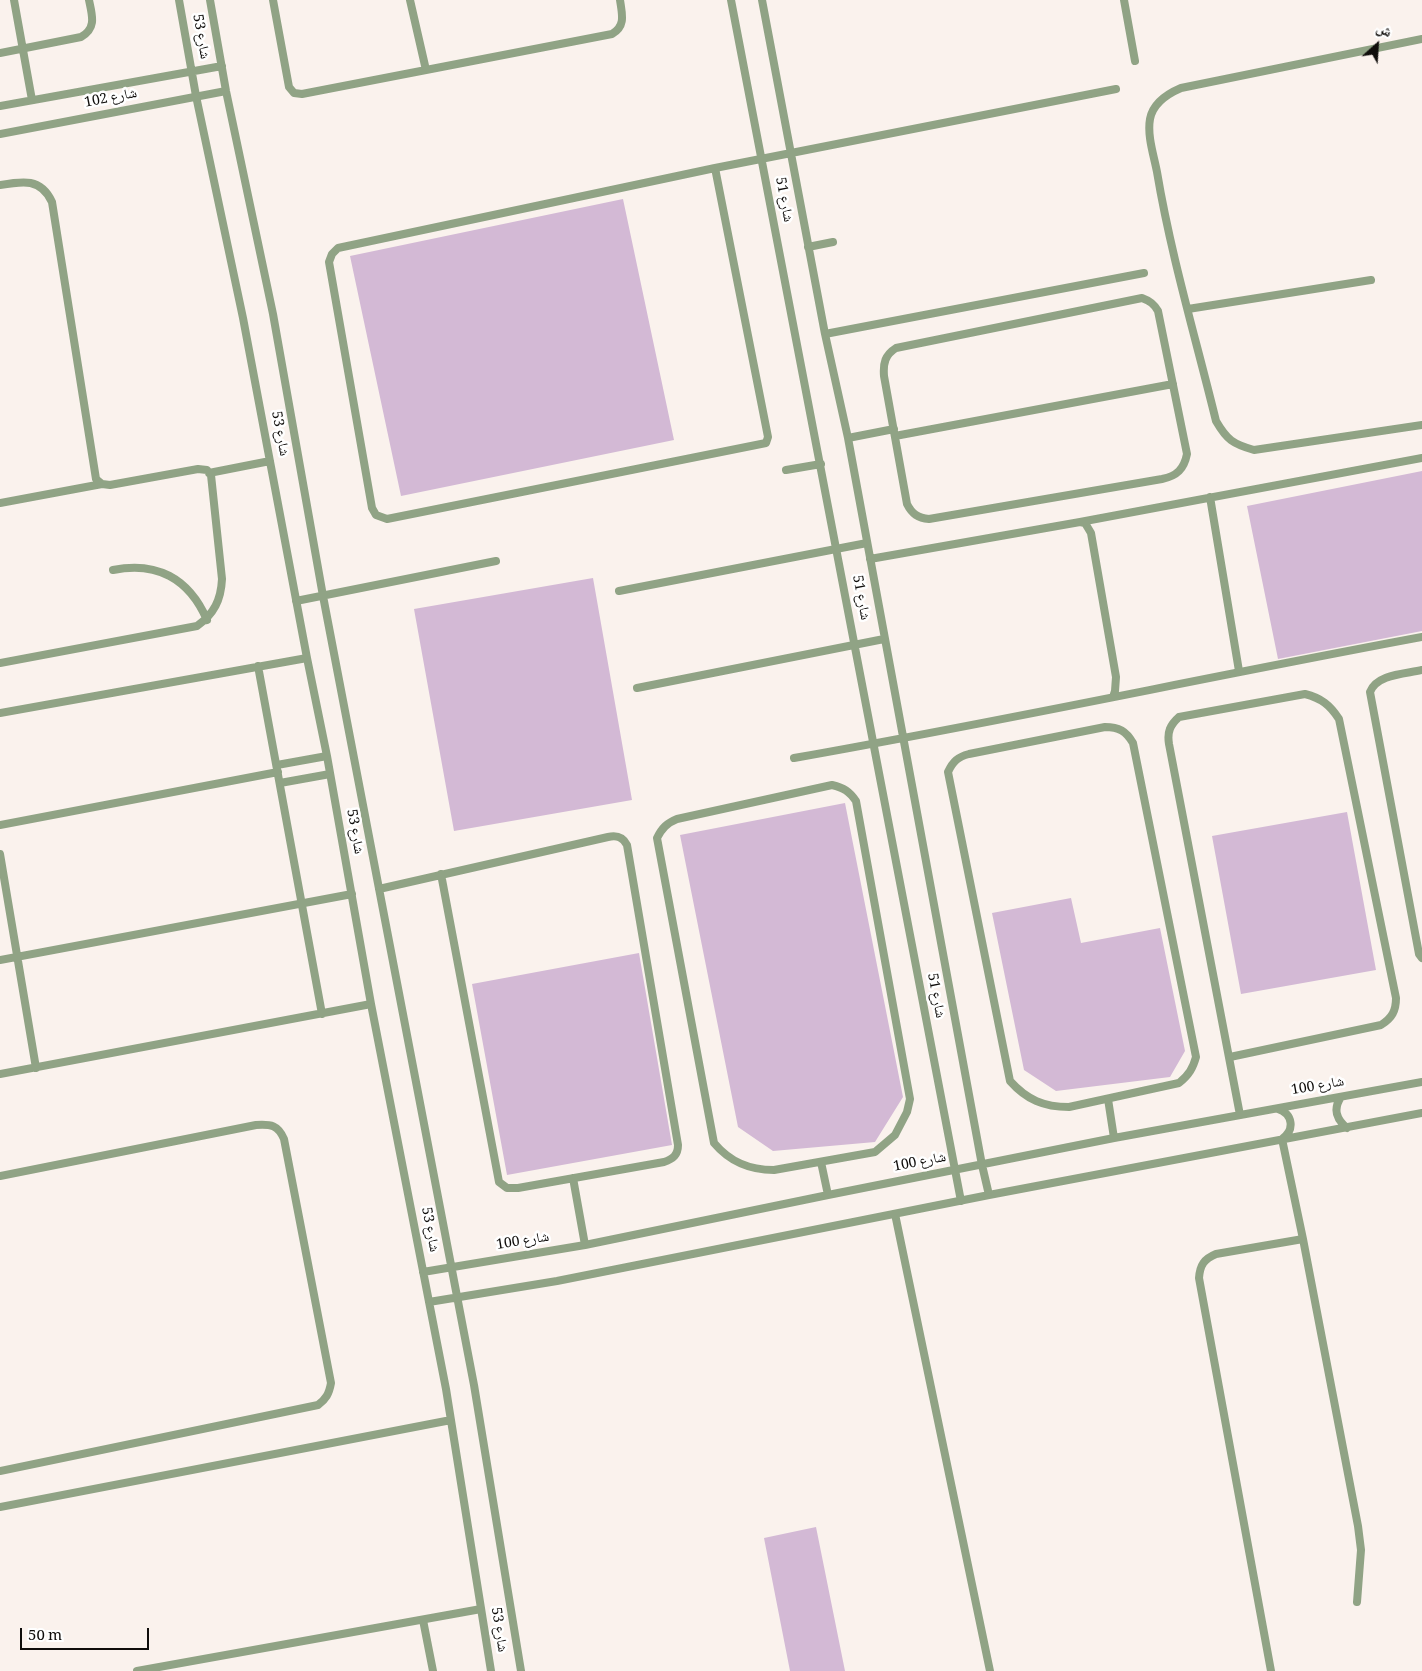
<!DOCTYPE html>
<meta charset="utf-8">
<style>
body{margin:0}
#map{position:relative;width:1422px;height:1671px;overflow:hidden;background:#faf2ed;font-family:Georgia,"Noto Naskh Arabic",serif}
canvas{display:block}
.north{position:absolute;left:1352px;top:20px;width:50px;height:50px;-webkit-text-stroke:4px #fff;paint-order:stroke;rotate:26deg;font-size:14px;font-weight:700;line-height:20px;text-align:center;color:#0f0d0b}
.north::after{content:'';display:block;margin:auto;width:18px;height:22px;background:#0f0d0b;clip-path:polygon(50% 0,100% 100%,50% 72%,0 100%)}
.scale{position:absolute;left:20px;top:1628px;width:129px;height:22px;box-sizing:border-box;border:2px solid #0f0d0b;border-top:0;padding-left:6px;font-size:15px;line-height:18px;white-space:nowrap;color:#0f0d0b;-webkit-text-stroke:4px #fff;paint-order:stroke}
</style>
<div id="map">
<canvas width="1422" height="1671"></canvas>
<div class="north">ش</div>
<div class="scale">50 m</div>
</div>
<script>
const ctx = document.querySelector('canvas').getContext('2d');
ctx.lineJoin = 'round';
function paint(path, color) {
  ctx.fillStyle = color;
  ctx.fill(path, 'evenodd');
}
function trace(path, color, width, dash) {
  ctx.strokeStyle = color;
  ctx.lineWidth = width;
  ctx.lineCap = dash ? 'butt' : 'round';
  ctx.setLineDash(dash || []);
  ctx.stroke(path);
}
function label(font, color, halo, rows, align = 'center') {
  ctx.font = font + ' Georgia,"Noto Naskh Arabic",serif';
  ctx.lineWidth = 5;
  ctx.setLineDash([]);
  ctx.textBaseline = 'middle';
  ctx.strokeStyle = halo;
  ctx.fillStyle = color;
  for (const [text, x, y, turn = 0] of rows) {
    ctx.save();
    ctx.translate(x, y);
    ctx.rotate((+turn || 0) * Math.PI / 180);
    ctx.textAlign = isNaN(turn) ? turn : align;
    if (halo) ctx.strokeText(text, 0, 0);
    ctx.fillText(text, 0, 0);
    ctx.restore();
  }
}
paint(new Path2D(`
 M 623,199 L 674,440 L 401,496 L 350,256 Z
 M 1422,471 L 1422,631 L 1278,659 L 1247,506 Z
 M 593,578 L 632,800 L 454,831 L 414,609 Z
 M 845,803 L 903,1097 L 875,1142 L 773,1151 L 738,1127 L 680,835 Z
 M 1347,812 L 1376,970 L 1241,994 L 1212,836 Z
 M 1071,898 L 1081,943 L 1160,928 L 1185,1051 L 1170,1077 L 1056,1091 L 1024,1070 L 992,913 Z
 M 639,953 L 672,1145 L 507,1175 L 472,984 Z
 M 816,1527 L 845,1671 L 790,1671 L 764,1538 Z`), '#d3b9d5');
trace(new Path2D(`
 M 14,0 L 32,100
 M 179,0 L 196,96 L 243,318 L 307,658 L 327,756 L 371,1004 L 446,1389 L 491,1671
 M 210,0 L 226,91 L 273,314 L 323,596 L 474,1385 L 521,1671
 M 273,0 L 289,87 L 294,93 L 302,94 L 612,34 C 626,26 622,14 620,0
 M 410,0 L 426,70
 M 731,0 L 961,1201
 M 762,0 L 825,334 L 848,438 L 982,1165 L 989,1195
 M 1124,0 L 1135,61
 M 1422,39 L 1181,88 C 1167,94 1153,103 1150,119 C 1147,136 1154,156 1157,172 C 1171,256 1196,339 1216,421 C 1227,440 1233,444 1254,450 L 1422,425
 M 0,53 L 81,37 C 97,28 92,15 89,0
 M 0,106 L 222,66
 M 0,134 L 226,91
 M 715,168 L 768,437 L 766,443 L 387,519 L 376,515 L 372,508 L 329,262 L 332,254 L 338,248 Z
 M 715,168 L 1116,89
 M 0,185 C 23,181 41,178 52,202 L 96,479 L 102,484 L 110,485 L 198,469 L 207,470 L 211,475 L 222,579 C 221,600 214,614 197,626 L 0,663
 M 808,247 L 833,242
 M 1142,298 C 1150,301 1154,304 1158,311 L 1187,454 C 1184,469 1177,476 1162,479 L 929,519 C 918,518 912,514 907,504 L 884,376 C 883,363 885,355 896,348 Z
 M 1188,309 L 1371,280
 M 825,334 L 1144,273
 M 895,436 L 1173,384
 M 848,438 L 894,429
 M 786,470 L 821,464
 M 209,473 L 270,461
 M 1210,497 L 1239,671
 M 0,503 L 102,484
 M 1080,522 L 1085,523 L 1091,533 L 1116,677 L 1115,691 L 1113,697
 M 870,559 L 1080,522 L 1422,458
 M 113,570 C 156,561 189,578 207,620
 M 619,591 L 867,543
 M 296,601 L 496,561
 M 258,666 L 322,1014
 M 1422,670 C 1405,674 1377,674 1370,692 L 1419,954 L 1422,958
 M 637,688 L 884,639
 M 0,713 L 307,658
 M 1105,727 C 1119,727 1126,731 1133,743 L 1196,1057 C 1193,1068 1189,1075 1179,1083 L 1069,1107 C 1044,1107 1027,1100 1010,1081 L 948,772 C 953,761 958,757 969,754 Z
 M 794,758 C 1004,721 1212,676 1422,637
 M 277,765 L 327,756
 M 280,783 L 330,774
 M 832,785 C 844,788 849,791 856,801 L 910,1099 L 907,1112 L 895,1135 L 875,1152 L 774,1170 C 749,1170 730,1162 714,1143 L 657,838 C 662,828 667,823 677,819 Z
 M 0,825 L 278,772
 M 0,854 L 36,1068
 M 379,889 L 608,837 C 617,835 623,837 627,845 L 678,1145 C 678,1155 673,1159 664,1162 L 518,1188 L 507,1188 L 499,1182 L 441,874
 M 0,960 L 352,894
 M 1230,1057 L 1381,1025 C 1392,1018 1396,1011 1396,998 L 1339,719 C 1330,705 1321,698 1305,694 L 1179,717 C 1170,725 1167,732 1169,744 L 1240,1115
 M 0,1074 L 371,1004
 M 1341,1097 C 1333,1109 1336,1119 1347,1128
 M 1108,1099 L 1114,1138
 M 1278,1109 C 1293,1114 1295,1130 1282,1139 L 1303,1239 L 1358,1526 L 1361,1550 L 1357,1602
 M 821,1162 L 828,1195
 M 0,1176 L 256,1125 C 271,1124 278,1125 284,1139 L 331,1383 C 329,1394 326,1399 318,1405 L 0,1471
 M 573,1178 L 585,1245
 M 895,1214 L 990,1671
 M 423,1272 L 585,1245 L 828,1195 L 1114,1138 L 1422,1082
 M 429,1302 L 557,1281 L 989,1195 L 1422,1113
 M 0,1507 L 451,1420
 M 423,1620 L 433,1671
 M 137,1671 L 481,1609
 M 1271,1671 L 1199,1278 C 1200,1265 1204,1259 1216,1254 L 1303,1239`), '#90a385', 8);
label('14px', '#0f0d0b', '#fff', [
 ["شارع 53",199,37,80],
 ["شارع 102",111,100,-11],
 ["شارع 51",782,200,79],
 ["شارع 53",278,434,79],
 ["شارع 51",859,598,79],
 ["شارع 53",353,832,80],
 ["شارع 51",934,996,79],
 ["شارع 100",1318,1088,-10],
 ["شارع 100",920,1164,-11],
 ["شارع 53",428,1230,79],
 ["شارع 100",523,1243,-9],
 ["شارع 53",497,1630,81]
]);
</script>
